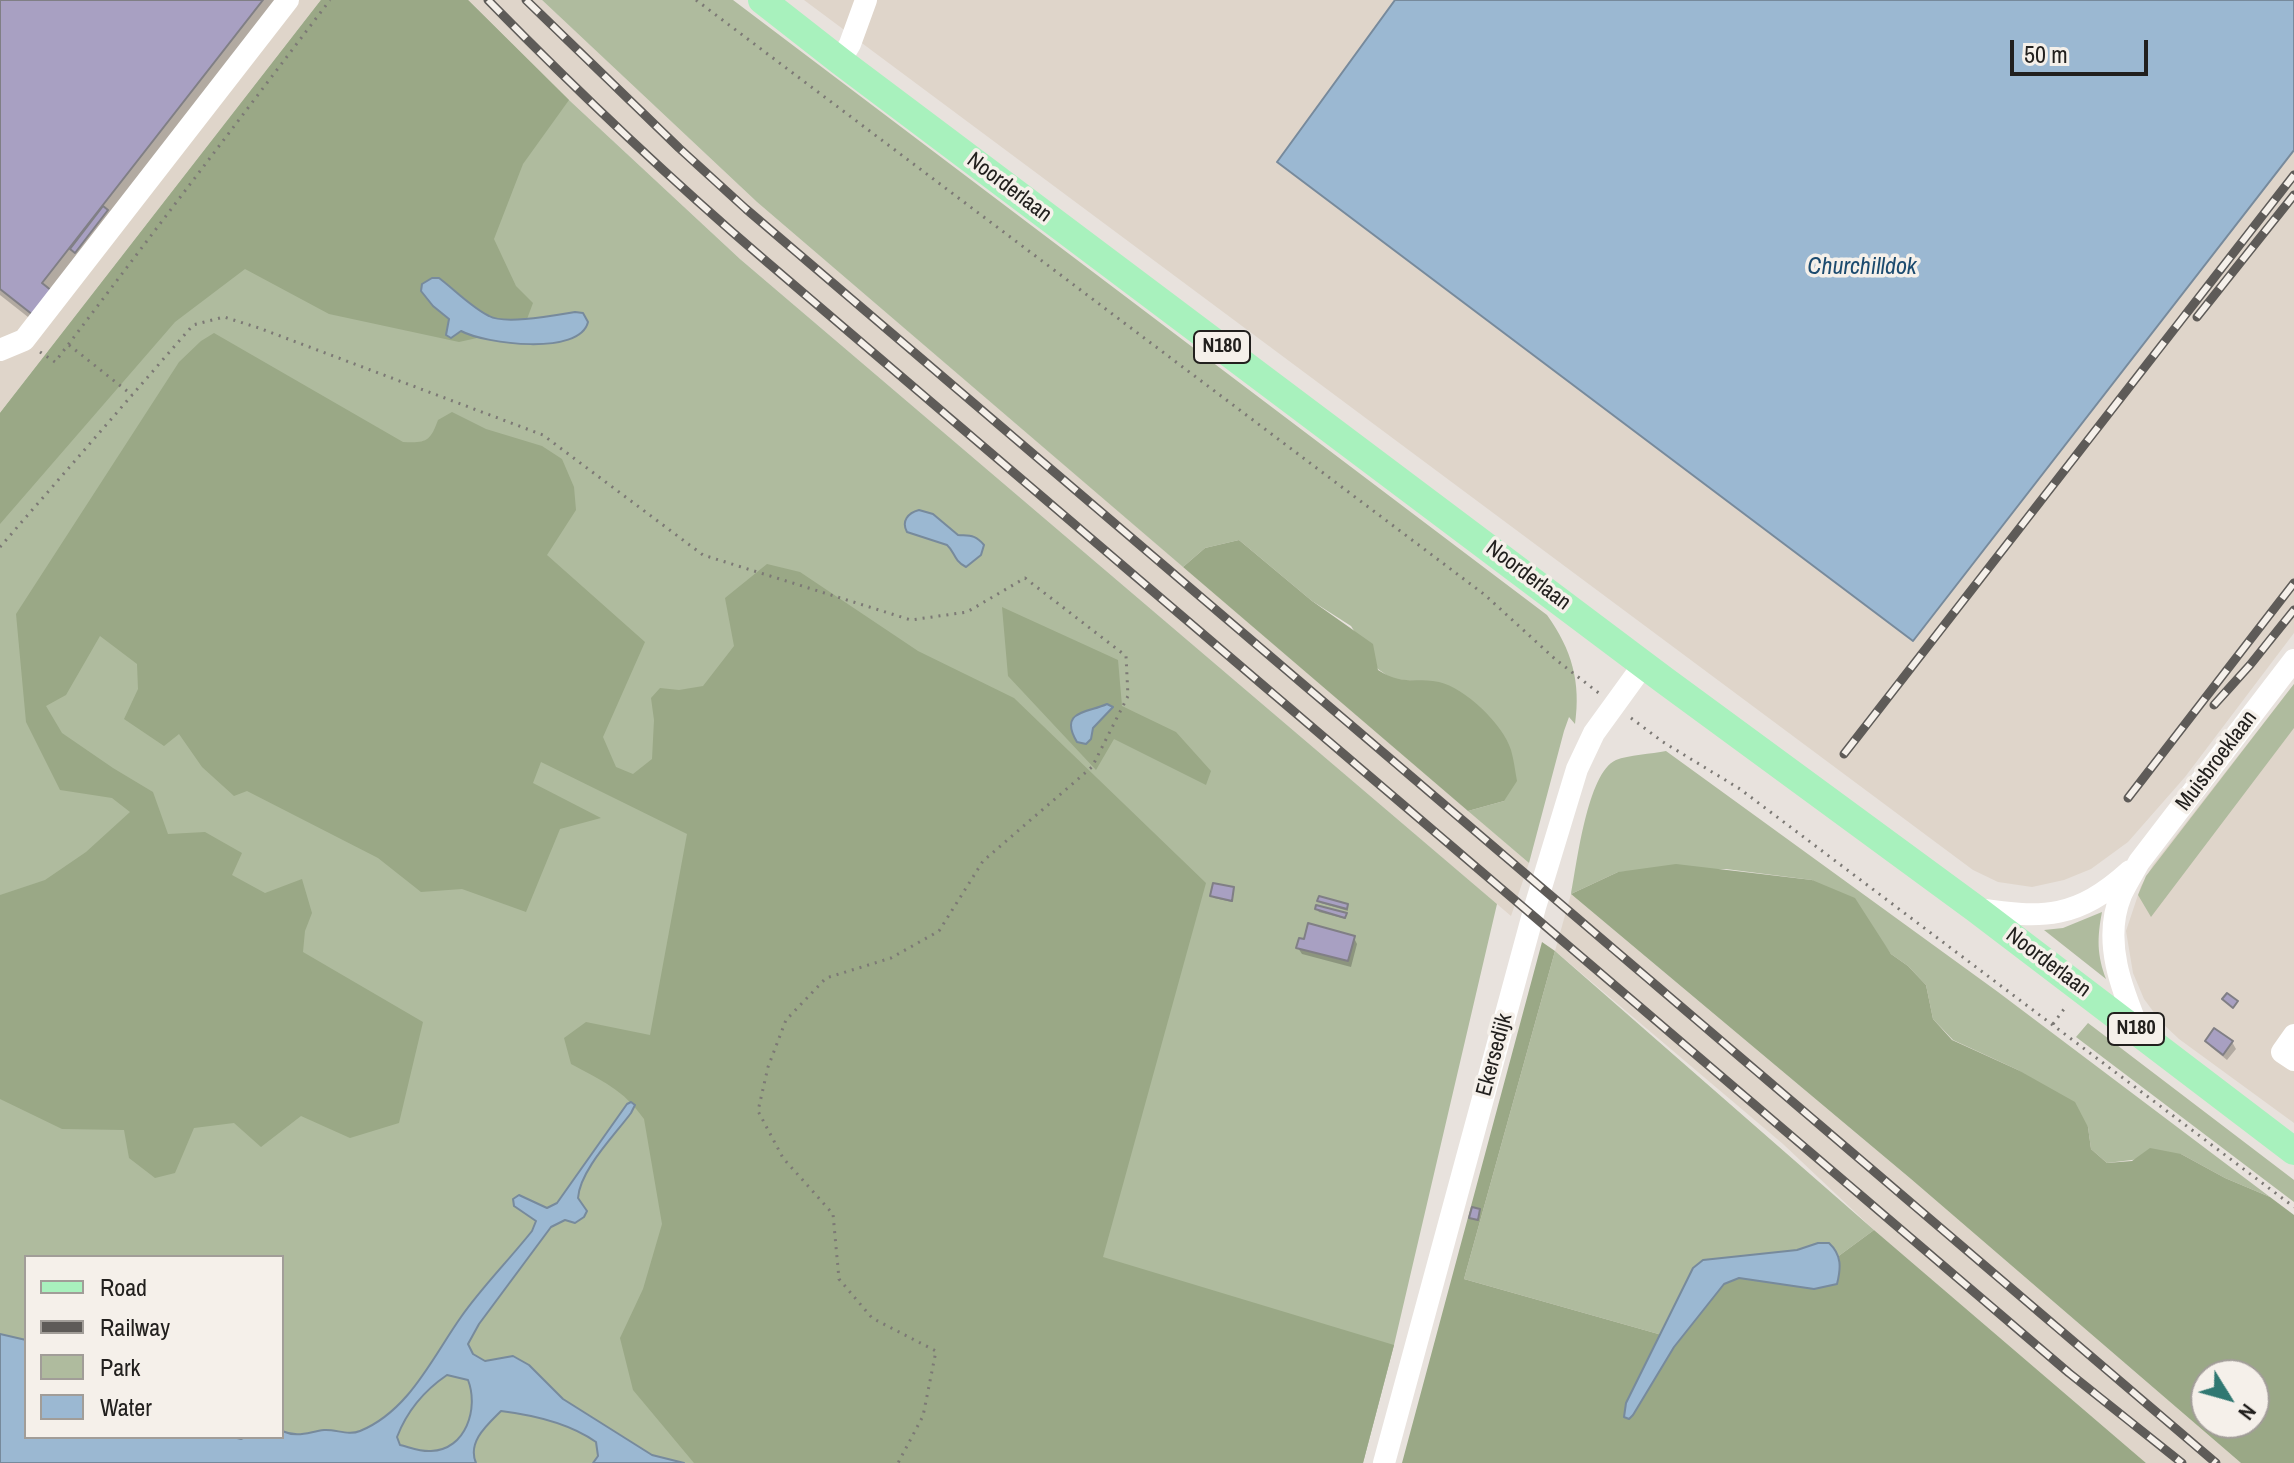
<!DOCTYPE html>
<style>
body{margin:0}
#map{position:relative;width:2294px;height:1463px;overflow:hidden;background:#e8e2dd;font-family:"Archivo Narrow",sans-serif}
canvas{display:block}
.legend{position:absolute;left:24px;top:1255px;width:260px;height:184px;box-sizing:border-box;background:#f5f0ea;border:2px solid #a19d98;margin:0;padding:10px 14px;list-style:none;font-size:24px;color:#22201e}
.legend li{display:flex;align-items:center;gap:16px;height:40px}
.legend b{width:40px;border:2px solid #a19d98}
.north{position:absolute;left:2190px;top:1359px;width:80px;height:80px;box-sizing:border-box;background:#f5f0ea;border:2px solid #a19d98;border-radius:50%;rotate:127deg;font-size:22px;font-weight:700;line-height:32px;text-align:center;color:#22201e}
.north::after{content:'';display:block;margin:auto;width:28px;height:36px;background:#307872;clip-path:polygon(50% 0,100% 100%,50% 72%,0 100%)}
.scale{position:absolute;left:2010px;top:40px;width:138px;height:36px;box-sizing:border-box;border:4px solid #22201e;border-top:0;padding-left:10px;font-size:24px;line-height:28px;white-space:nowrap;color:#22201e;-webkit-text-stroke:6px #f5f0ea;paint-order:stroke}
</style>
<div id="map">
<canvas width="2294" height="1463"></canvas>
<ul class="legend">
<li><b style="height:10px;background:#a8f1bd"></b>Road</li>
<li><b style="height:10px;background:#5e5b58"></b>Railway</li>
<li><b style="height:22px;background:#afbb9e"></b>Park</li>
<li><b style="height:22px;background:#9bb8d2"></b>Water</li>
</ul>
<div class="north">N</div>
<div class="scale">50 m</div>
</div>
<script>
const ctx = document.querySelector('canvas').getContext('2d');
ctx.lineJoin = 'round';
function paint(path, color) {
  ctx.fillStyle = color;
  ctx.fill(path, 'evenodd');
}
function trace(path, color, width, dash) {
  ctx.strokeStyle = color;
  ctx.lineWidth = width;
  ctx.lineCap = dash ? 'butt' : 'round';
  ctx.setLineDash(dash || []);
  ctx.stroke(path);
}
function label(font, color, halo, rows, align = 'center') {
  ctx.font = font + ' "Archivo Narrow",sans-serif';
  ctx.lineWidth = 7;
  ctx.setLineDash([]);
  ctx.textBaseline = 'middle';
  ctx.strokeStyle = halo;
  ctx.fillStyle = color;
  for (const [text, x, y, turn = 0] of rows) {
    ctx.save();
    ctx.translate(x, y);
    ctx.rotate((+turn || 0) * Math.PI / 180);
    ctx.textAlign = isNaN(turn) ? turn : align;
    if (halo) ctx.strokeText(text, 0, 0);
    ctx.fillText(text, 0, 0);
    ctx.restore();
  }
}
paint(new Path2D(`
 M 0,0 L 321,0 L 0,413 Z
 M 468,0 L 542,0 L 757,202 L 1529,863 L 1511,916 L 740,259 L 569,100 Z
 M 804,0 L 1395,0 L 1277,162 L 2294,150 L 2294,633 L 2185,777 L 2128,842 L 2091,869 L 2064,880 L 2032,887 L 1998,882 L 1973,870 Z
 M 2294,684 L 2294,1123 L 2179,1039 L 2161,1022 L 2144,999 L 2133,973 L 2126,931 L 2141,886 L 2153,865 Z
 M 1571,894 L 1911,1179 L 2241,1463 L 2146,1463 L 1874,1230 L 1783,1144 L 1555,951 Z`), '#dfd5ca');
paint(new Path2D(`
 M 321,0 L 468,0 L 569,100 L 740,259 L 1497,904 L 1394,1345 L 1363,1463 L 0,1463 L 0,413 ZM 26,1257 L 282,1257 L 282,1437 L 26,1437 Z
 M 542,0 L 733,0 L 1547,615 C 1572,650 1581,682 1575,724 L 1569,717 L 1564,731 L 1529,863 L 1468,811 L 1504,801 L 1440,683 L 1392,679 L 1378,669 L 1351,626 L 1312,601 L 1239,540 L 1205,548 L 1183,567 L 757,202 Z
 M 2294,684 L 2294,728 L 2151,917 L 2138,895 L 2146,876 Z
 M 1666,751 L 1998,992 L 2270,1197 L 2225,1178 L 2181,1154 L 2107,1163 L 2091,1149 L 2088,1127 L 2018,1070 L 1953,1040 L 1933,1019 L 1926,985 L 1908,966 L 1891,954 L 1874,931 L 1812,880 L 1726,869 L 1618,872 L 1571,894 C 1577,864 1587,773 1616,760 C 1628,755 1652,754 1666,751 Z
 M 2102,912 C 2097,938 2097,955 2106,979 L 2044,930 L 2063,928 Z
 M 1555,951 L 1874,1230 L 1821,1269 L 1669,1337 L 1464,1279 Z
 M 2088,1023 L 2294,1180 L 2294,1202 L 2076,1037 Z`), '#afbb9e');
paint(new Path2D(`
 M 321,0 L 468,0 L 569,100 L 523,164 L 494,239 L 516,286 L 533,303 L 527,319 L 498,320 L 477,338 L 459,342 L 329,314 L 245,269 L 175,322 L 0,524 L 0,413 Z
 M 214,333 L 403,442 C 426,443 430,442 438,420 L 452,412 L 486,429 L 542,446 L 562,459 L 574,487 L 576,510 L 547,555 L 645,642 L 603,737 L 616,767 L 633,774 L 652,759 L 654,720 L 651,698 L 660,688 L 679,690 L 703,686 L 734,646 L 725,598 L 767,564 L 800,572 L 918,651 L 1014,698 L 1206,883 L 1103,1257 L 1394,1345 L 1363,1463 L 694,1463 L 633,1390 L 620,1338 L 643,1289 L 662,1224 L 644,1119 C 623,1089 602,1081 571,1064 L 564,1038 L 586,1022 L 650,1035 L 687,834 L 541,762 L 533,783 L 601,818 L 560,829 L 526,912 L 462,889 L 421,892 L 378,858 L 247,791 L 234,796 L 202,767 L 179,734 L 164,746 L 124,719 L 138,689 L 137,664 L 100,636 L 66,695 L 46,706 L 62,733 L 113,768 L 153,792 L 168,834 L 205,832 L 242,853 L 232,875 L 265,893 L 302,879 L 312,913 L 305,931 L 303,952 L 423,1022 L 399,1123 L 350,1138 L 301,1116 L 261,1147 L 234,1123 L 194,1128 L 175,1173 L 155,1178 L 129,1158 L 124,1130 L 62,1129 L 0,1099 L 0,895 L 45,880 L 86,852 L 130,812 L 112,798 L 60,790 L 26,722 L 16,614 L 179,362 L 201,341 Z
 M 1239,540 L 1312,601 L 1373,644 L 1378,670 C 1403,686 1413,677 1439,682 C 1465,688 1503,724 1511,750 C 1514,760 1515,771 1517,781 L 1504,801 L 1468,811 L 1183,567 L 1205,548 Z
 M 1002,607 L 1118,660 L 1122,706 L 1176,732 L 1211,771 L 1206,785 L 1114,739 L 1096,770 L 1008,676 Z
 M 1676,864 L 1812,880 L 1855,898 L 1891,954 L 1908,966 L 1926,985 L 1933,1019 L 1952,1040 L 2018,1070 L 2075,1102 L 2088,1127 L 2091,1149 L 2107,1163 L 2132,1161 L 2150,1148 L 2181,1154 L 2225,1178 L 2270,1197 L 2294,1215 L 2294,1463 L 2241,1463 L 1911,1179 L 1571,894 L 1618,872 ZM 2206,1375 L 2254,1375 L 2254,1423 L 2206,1423 Z
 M 1542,942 L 1555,951 L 1464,1279 L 1669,1337 L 1728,1267 L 1821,1269 L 1874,1230 L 2146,1463 L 1402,1463 Z`), '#9aa886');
const water = new Path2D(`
 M 1395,0 L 2294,0 L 2294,150 L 1913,641 L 1277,162 Z
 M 432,278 L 439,278 C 455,290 471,307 489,316 C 505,325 556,315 575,312 L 583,313 L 588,322 C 580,356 485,344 461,331 L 451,338 L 446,335 L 449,319 L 433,306 L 421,291 L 422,284 Z
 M 919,510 L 933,514 L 958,535 C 969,536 975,534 984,545 L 981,555 L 966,567 C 953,560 955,552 947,545 L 907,532 C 901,521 908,513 919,510 Z
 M 1107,704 L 1113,707 L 1093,728 L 1091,739 L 1086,744 L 1077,742 C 1058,710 1088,713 1107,704 Z
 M 631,1102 L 635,1105 L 631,1113 C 614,1136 580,1170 578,1198 L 587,1211 L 584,1217 L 575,1223 L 565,1220 L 551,1227 L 479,1324 L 468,1344 L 473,1354 L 485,1361 L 513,1356 L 529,1365 L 563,1399 L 652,1455 L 684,1463 L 593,1463 L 598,1456 L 596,1442 C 569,1423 533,1415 501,1411 C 487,1425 467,1442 476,1463 L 0,1463 L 0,1334 L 26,1340 L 26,1437 L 233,1437 L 241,1439 L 245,1437 L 282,1437 L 282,1431 C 298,1438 308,1432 324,1430 C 336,1429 348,1436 360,1431 C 409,1411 432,1358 461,1317 C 482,1287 509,1260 532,1231 L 536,1221 L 514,1206 L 513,1199 L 519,1195 L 547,1208 L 557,1203 L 627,1104 ZM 447,1375 L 468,1380 C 479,1408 466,1450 431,1451 C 421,1452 409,1447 400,1445 L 397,1437 C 407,1411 425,1390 447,1375 Z
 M 1818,1243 L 1829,1243 C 1842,1255 1841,1268 1837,1284 L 1814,1289 L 1739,1278 L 1724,1284 L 1674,1347 L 1633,1415 L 1629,1419 L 1624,1417 L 1626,1403 L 1693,1268 L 1703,1260 L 1797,1250 Z`);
paint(water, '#9bb8d2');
trace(water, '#778a9c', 2);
paint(new Path2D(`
 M 0,0 L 282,0 L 42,328 L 0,295 Z
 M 1233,889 L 1232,902 L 1214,898 L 1212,896 Z
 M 1320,901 L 1347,906 L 1348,911 L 1321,903 Z
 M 1317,909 L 1345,914 L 1346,919 L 1319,912 Z
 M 1354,938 L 1357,944 L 1351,967 L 1302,954 L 1298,948 Z
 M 2207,1041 L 2232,1042 L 2236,1049 L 2227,1060 L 2211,1047 Z`), '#0003');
const building = new Path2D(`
 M 0,0 L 263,0 L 42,283 L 52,291 L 33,315 L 0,289 Z
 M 103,206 L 108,210 L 75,253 L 70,249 Z
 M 1213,883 L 1234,887 L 1232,901 L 1210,896 Z
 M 1319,896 L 1348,904 L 1347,909 L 1317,901 Z
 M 1316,905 L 1347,913 L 1345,918 L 1315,909 Z
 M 1308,923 L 1355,936 L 1348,961 L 1296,948 L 1299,938 L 1304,939 Z
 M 2227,993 L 2238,1001 L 2233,1008 L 2222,999 Z
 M 2214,1028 L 2233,1041 L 2223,1055 L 2205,1041 Z
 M 1472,1207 L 1480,1209 L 1478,1220 L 1469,1218 Z`);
paint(building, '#a8a0c2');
trace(building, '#807f85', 2);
trace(new Path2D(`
 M 696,0 L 1485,595 L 1555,659 L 1600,694
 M 69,345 L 132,395
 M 40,352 L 55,362 L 330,0
 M 0,547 L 193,325 L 224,317 L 259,328 L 543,435 L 703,555 L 911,620 L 967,612 L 1025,578 L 1126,656 L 1128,696 L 1092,767 L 983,861 L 939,931 L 891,958 L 826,978 L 786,1020 L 768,1067 L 758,1111 L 783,1158 L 833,1214 L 839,1279 L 872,1318 L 936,1351 L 923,1416 L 898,1463
 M 1631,718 L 1663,742 L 1740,789 L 2294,1207
 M 2053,1024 L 2067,1005`), '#7c7975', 3, [2, 6]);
trace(new Path2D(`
 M 840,61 L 850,44 L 866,0
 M 0,350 L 24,340 L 288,0
 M 1977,909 C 2044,919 2077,919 2130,871
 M 2140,1033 C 2122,990 2102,941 2121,895 C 2126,884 2133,873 2139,862 L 2294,660
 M 2294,1035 L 2282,1052 L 2294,1060
 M 1384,1463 L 1535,907 L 1577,769 L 1594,733 L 1644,664`), '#fff', 22);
trace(new Path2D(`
 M 762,0 L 840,61 L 1664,680 L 1976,909 L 2294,1151`), '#a8f1bd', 28);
const rail = new Path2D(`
 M 488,0 C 577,91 670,179 767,262 L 2069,1373 L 2182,1463
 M 526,0 L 679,148 L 746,209 L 2216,1463
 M 2197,317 L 2294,195
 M 2214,705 L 2250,665 L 2294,610
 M 1844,754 L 2294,175
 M 2128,798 L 2294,583`);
trace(rail, '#5e5b58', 9);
trace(rail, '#f5f0ea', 6, [18]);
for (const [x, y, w] of [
 [1222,347,56],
 [2136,1029,56]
]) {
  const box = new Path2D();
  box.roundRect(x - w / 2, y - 16, w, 32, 6);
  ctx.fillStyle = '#f5f0ea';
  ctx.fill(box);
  trace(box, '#22201e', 2);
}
label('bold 20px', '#22201e', null, [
 ["N180",1222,347],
 ["N180",2136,1029]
]);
label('22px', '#22201e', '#f5f0ea', [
 ["Noorderlaan",1009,188,37],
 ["Noorderlaan",1528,576,37],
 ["Muisbroeklaan",2217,761,-53],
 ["Noorderlaan",2048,963,37],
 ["Ekersedijk",1495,1055,-75]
]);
label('italic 24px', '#1c4b6f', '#f5f0ea', [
 ["Churchilldok",1862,268]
]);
</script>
